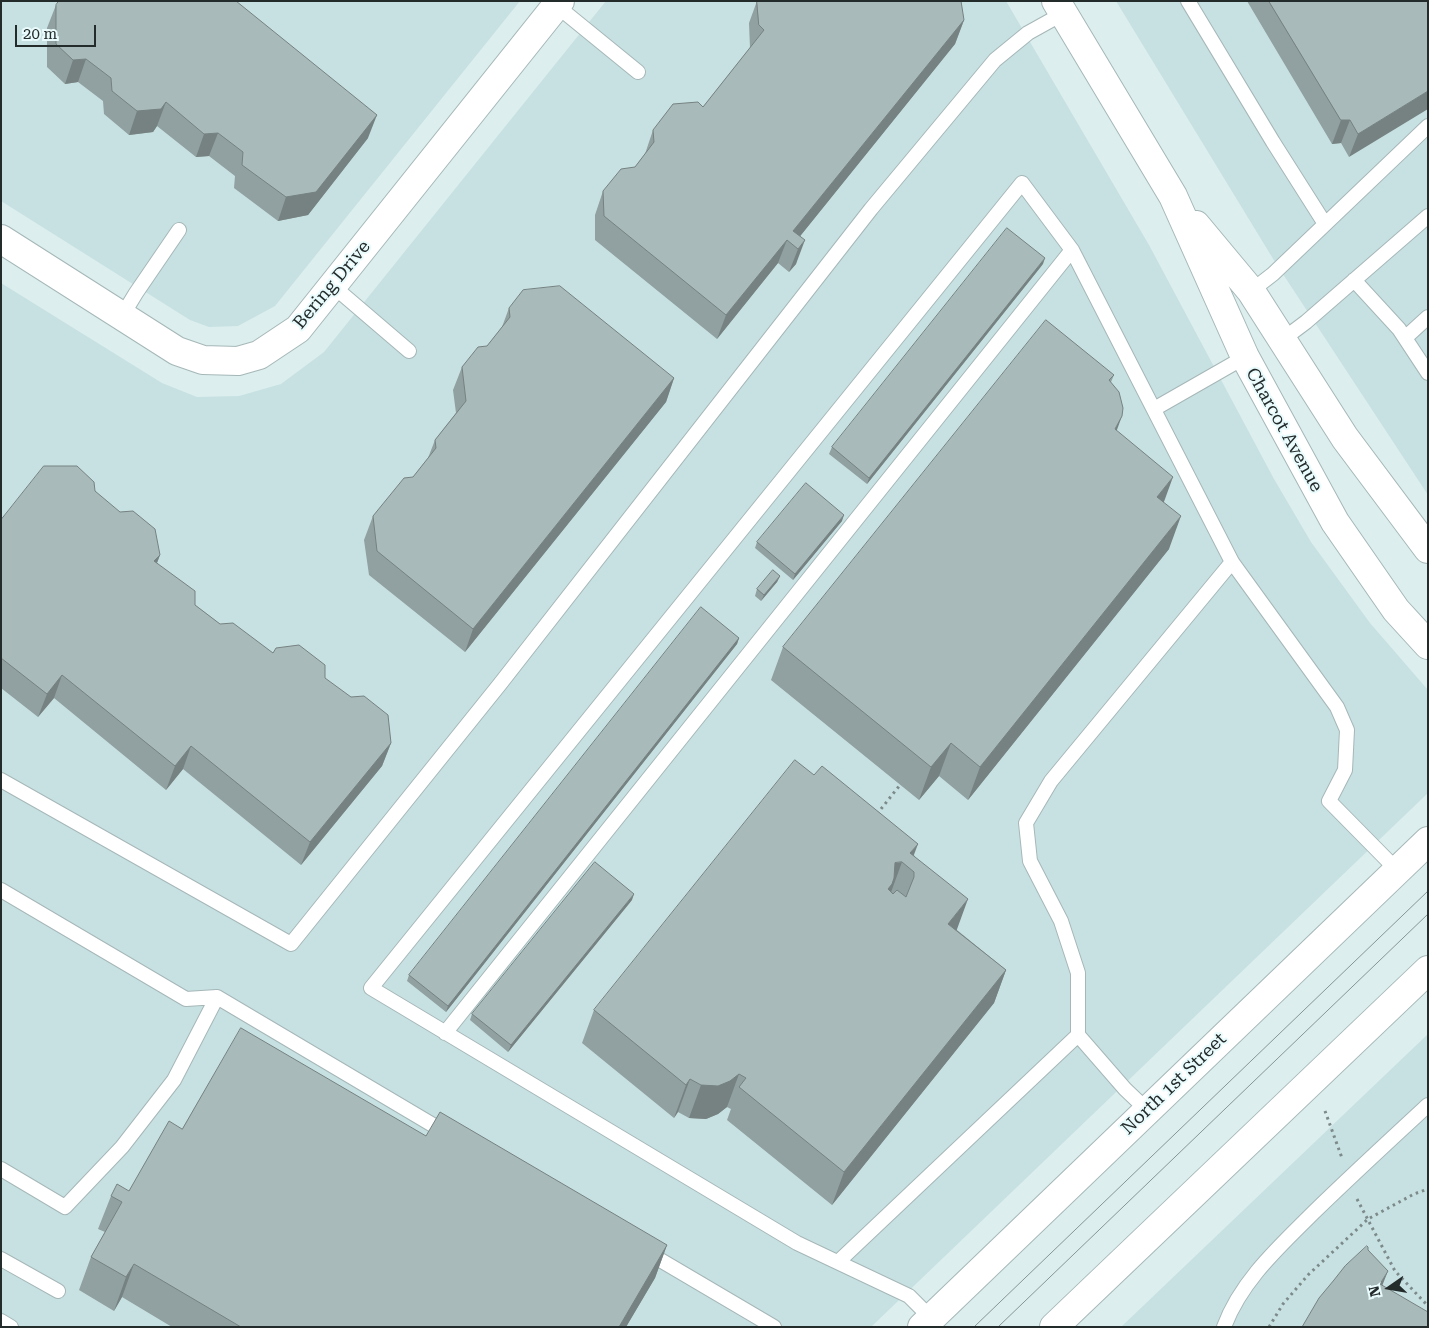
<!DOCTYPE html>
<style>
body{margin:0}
#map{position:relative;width:1429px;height:1328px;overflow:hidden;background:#dceeee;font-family:"Roboto Serif",serif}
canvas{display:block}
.frame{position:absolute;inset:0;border:2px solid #242b2b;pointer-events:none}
.north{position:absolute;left:1364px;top:1263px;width:50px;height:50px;-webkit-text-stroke:4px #e9fbfc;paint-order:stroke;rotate:257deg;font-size:14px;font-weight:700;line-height:20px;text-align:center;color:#242b2b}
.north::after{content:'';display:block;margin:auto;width:18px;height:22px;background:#242b2b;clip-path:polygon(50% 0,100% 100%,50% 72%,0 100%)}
.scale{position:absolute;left:15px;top:25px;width:81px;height:22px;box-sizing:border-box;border:2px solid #242b2b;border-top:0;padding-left:6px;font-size:15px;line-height:18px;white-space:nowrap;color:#242b2b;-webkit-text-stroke:4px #e9fbfc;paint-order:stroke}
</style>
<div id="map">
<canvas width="1429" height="1328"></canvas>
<div class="frame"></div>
<div class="north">N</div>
<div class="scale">20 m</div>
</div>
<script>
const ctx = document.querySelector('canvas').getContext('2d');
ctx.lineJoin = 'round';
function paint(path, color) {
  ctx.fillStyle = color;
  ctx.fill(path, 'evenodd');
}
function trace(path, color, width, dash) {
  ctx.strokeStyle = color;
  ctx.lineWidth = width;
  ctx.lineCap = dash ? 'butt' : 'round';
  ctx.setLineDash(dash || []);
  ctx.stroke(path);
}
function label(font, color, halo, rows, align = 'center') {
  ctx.font = font + ' "Roboto Serif",serif';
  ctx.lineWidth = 4;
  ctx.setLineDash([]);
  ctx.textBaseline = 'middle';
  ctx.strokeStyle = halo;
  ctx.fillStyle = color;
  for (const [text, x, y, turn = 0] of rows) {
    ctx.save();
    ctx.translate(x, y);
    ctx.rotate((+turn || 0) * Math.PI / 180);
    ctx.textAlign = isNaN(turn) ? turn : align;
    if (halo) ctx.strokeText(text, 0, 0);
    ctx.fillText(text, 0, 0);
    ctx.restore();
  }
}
paint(new Path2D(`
 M 1,1 L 520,1 L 275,306 L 238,326 L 209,327 L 190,320 L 1,201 Z
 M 606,1 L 1006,1 L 1149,245 L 1274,479 L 1311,542 L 1370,623 L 1428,690 L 1428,793 L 871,1327 L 1,1327 L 1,283 L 162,383 L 197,397 L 239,396 L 281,384 L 324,352 Z
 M 1116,1 L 1428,1 L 1428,495 L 1275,262 Z
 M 1428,1034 L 1428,1327 L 1121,1327 Z`), '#c7e1e2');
const lane = new Path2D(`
 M 1188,1 L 1273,142 L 1325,224
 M 557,6 L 638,72
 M 1354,280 L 1399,329 L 1428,373
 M 333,286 L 409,351
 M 1251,291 L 1273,274 L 1428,126
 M 122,316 L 136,293 L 179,230
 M 1405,338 L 1428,317
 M 1282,340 L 1306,322 L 1428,216
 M 1154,409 L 1245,357
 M 1,780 L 291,944 L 500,684 L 871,209 L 995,60 L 1028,33 L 1064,13
 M 1,890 L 186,999 L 217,997 L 448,1134
 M 445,1033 L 1072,250
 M 1147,1110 L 1125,1089 L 1078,1035 L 1078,973 L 1061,921 L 1030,861 L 1026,823 L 1051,781 L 1232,562
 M 1,1169 L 65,1207 L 122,1147 L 174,1080 L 217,997
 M 645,1251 L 774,1327
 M 1,1259 L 58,1291
 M 838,1262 L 1078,1035
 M 931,1318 L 909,1296 L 797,1243 L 371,988 L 1022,183 L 1072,250 L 1232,562 L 1337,707 L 1347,730 L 1345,770 L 1329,801 L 1397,870
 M 1,1321 L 11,1327
 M 1224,1327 C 1241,1281 1279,1247 1313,1213 C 1351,1176 1389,1141 1428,1105`);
const secondary = new Path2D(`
 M 1056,1 L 1173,196 L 1245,357 L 1335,522 L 1396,610 L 1428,645
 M 1196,225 L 1251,291 L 1345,438 L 1428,549
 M 1,239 L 177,351 L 203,360 L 238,361 L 259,355 L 298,329 L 560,1`);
const primary = new Path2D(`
 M 922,1327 L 1428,841
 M 1054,1327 L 1428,970`);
trace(lane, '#a6b7b8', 16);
trace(secondary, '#a6b7b8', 30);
trace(primary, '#a6b7b8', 30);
trace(new Path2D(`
 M 877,814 L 900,785
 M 1325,1111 L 1342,1158
 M 1357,1199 L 1395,1271 L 1428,1306
 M 1269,1327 L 1283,1304 L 1308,1275 L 1368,1219 L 1414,1194 L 1428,1189`), '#7d8a8a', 3, [2.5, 4]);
trace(lane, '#fff', 14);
trace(secondary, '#fff', 28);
trace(primary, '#fff', 28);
trace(new Path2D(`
 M 974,1327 L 1428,891
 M 998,1327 L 1428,914`), '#889595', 1);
paint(new Path2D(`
 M 757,1 L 964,20 L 955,44 L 800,236 L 796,264 L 789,272 L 778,263 L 717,339 L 595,240 L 595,215 L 603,191 L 635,167 L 645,154 L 653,130 L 703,107 L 750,48 L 749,23 Z
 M 1247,1 L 1428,1 L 1349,157 L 1341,143 L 1332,144 Z
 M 56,5 L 368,138 L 308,215 L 278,221 L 234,188 L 235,176 L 209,156 L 196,157 L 157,126 L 153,132 L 129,135 L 104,114 L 103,101 L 78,82 L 65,84 L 47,67 L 47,28 Z
 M 1043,264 L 867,484 L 829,454 L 832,447 Z
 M 509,308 L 674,378 L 666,402 L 465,652 L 369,575 L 364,540 L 373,516 L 413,477 L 428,458 L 435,440 L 456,413 L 453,390 L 462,367 L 487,346 L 502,327 Z
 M 1114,375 L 1111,382 L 1116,431 L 1164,502 L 1169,549 L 968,800 L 939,776 L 919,800 L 771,680 L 783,647 Z
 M 95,491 L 160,555 L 157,563 L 195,605 L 220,624 L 273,653 L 325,678 L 391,743 L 382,766 L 301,865 L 183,769 L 166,790 L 54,698 L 38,717 L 1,688 L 1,520 Z
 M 842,521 L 793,580 L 755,548 L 757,542 Z
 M 780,576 L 777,582 L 761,601 L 755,596 L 757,589 Z
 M 739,638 L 737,644 L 446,1012 L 407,981 L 409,975 Z
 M 914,855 L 957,930 L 1006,970 L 994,1003 L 832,1205 L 727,1120 L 731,1109 L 727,1107 L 718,1114 L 706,1119 L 689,1118 L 678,1112 L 674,1118 L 582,1043 L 594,1010 Z
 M 632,900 L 508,1052 L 470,1020 L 472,1014 Z
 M 182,1129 L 426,1136 L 667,1245 L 655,1278 L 626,1327 L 172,1327 L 122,1297 L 114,1311 L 79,1290 L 91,1257 L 105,1232 L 98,1229 L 111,1196 L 129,1191 Z`), '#91a0a0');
paint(new Path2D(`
 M 964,20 L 955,44 L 793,245 L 793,231 Z
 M 86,59 L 78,82 L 65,84 L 73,60 Z
 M 1428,91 L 1428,109 L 1349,157 L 1358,134 Z
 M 166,102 L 157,126 L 153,132 L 129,135 L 137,111 Z
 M 377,115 L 368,138 L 308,215 L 278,221 L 286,197 Z
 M 1341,120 L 1350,120 L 1341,143 L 1332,144 Z
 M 218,133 L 209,156 L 196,157 L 204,134 Z
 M 787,240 L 778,263 L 717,339 L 726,315 Z
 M 805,240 L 796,264 L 789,272 L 798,249 Z
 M 1045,258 L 1043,264 L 867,484 L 869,478 Z
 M 674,378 L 666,402 L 465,652 L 473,629 Z
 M 1122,416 L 1110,449 L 1115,429 Z
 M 1173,477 L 1161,510 L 1157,497 Z
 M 844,515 L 842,521 L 793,580 L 795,574 Z
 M 1181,516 L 1169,549 L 968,800 L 980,767 Z
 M 160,555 L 151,578 L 154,561 Z
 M 780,576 L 777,582 L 761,601 L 764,595 Z
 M 739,638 L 737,644 L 446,1012 L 448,1006 Z
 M 62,675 L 54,698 L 38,717 L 47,694 Z
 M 391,743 L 382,766 L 301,865 L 310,842 Z
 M 951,743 L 939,776 L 919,800 L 931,767 Z
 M 191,746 L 183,769 L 166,790 L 175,766 Z
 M 918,844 L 909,868 L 910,853 Z
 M 902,862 L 890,895 L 880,917 L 895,863 Z
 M 634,894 L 632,900 L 508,1052 L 511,1045 Z
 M 968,899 L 956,932 L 948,924 Z
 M 1006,970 L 994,1003 L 832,1205 L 844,1172 Z
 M 739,1074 L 727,1107 L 718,1114 L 706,1119 L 689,1118 L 701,1085 Z
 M 690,1079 L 678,1112 L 674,1118 L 686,1085 Z
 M 667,1245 L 655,1278 L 626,1327 L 619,1327 Z
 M 134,1264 L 122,1297 L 114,1311 L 126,1277 Z
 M 1388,1271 L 1375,1304 L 1380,1284 Z`), '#768282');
const building = new Path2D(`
 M 59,1 L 236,1 L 377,115 L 316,192 L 286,197 L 242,165 L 243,152 L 218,133 L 204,134 L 166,102 L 161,109 L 137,111 L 112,91 L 111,78 L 86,59 L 73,60 L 56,44 L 56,5 Z
 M 757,1 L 961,1 L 964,20 L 793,231 L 805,240 L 798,249 L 787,240 L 726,315 L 604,216 L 603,191 L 621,169 L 635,167 L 654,142 L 653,130 L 673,104 L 698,102 L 703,107 L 764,30 L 759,25 Z
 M 1269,1 L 1428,1 L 1428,91 L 1358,134 L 1350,120 L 1341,120 Z
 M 1007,228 L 1045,258 L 869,478 L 832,447 Z
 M 560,286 L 674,378 L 473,629 L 377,551 L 373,516 L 404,478 L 413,477 L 436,448 L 435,440 L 466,401 L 462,367 L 478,347 L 487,346 L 510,317 L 509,308 L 523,290 Z
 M 1046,320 L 1114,375 L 1109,380 L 1119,392 L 1123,408 L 1122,416 L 1115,429 L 1173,477 L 1157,497 L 1181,516 L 980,767 L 951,743 L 931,767 L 783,647 Z
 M 44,466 L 77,466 L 94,482 L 95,491 L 120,512 L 133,511 L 155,529 L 160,555 L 154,561 L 195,591 L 195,605 L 220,624 L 233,623 L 273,653 L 276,648 L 299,645 L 325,665 L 325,678 L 351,697 L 364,696 L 388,715 L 391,743 L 310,842 L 191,746 L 175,766 L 62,675 L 47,694 L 1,658 L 1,520 Z
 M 806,483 L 844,515 L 795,574 L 757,542 Z
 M 773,570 L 780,576 L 764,595 L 757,589 Z
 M 701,607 L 739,638 L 448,1006 L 409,975 Z
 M 795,760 L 814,775 L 822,766 L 918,844 L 910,853 L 968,899 L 948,924 L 1006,970 L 844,1172 L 739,1087 L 746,1078 L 739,1074 L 730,1081 L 718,1086 L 701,1085 L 690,1079 L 686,1085 L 594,1010 ZM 902,862 L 914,872 L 914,877 L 906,897 L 897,890 L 893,894 L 888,889 L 892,884 L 894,878 L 895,863 Z
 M 595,862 L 634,894 L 511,1045 L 472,1014 Z
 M 241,1028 L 426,1136 L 440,1112 L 667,1245 L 619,1327 L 241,1327 L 134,1264 L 126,1277 L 91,1257 L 122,1202 L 111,1196 L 117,1184 L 129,1191 L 169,1121 L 182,1129 Z
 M 1367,1246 L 1368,1247 L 1368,1250 L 1388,1271 L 1380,1284 L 1428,1312 L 1428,1327 L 1302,1327 L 1319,1298 L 1334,1280 L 1345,1266 Z`);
paint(building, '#a9baba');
trace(building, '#768282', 1);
label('18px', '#242b2b', '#e9fbfc', [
 ["Bering Drive",332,285,-50],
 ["Charcot Avenue",1284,430,61],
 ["North 1st Street",1174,1084,-44]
]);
</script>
